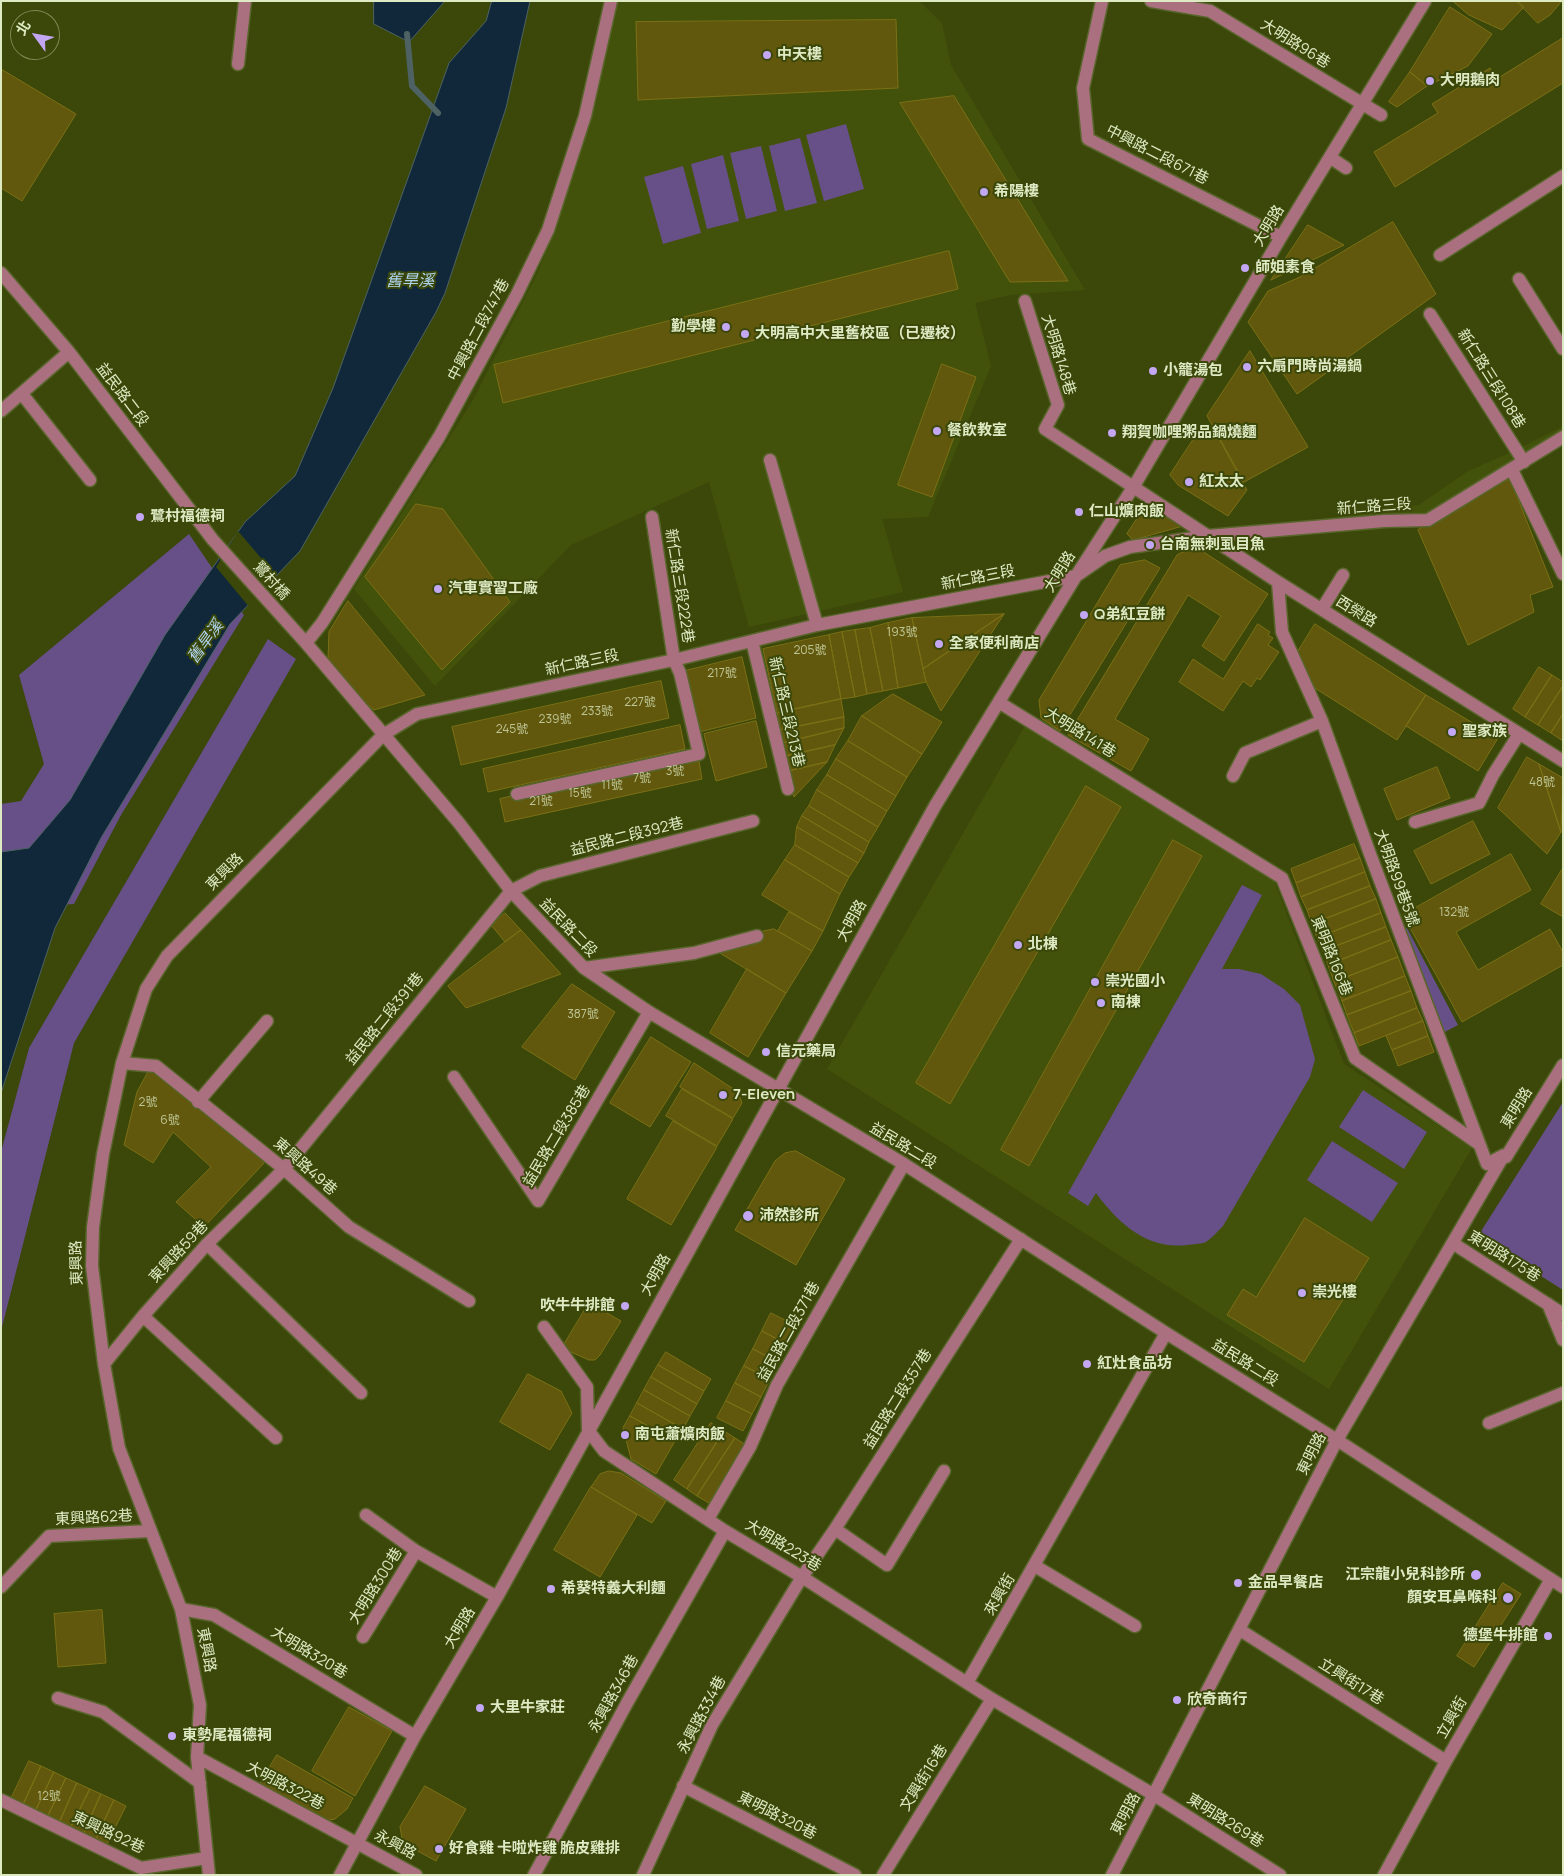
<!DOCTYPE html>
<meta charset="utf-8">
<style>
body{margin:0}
#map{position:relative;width:1564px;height:1876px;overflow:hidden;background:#3b480a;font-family:Manrope,"Noto Sans TC",sans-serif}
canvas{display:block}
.frame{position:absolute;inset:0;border:2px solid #deeac3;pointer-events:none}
.north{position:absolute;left:10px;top:10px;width:50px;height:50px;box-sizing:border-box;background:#3b480a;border:1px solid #7c8954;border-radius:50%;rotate:302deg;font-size:14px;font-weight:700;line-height:20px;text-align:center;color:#deeac3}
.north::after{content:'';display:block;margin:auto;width:18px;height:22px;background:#c3a7f2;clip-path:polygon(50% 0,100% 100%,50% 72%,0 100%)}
</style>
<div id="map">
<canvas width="1564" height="1876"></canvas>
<div class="frame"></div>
<div class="north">北</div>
</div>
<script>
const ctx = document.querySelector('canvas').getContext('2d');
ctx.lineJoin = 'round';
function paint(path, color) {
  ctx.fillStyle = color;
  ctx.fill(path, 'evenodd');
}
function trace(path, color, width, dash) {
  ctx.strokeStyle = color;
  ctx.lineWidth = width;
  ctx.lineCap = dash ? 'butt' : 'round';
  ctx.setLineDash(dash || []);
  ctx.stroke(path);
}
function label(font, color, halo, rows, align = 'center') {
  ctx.font = font + ' Manrope,"Noto Sans TC",sans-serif';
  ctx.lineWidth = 4;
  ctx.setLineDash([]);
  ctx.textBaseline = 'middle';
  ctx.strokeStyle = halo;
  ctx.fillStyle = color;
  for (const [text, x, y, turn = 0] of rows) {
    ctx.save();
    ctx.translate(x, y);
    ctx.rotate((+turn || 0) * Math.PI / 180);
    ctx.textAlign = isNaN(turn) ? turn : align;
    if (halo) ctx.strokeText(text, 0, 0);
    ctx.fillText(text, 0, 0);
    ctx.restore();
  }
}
paint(new Path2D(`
 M 617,1 L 919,1 L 942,23 L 951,65 L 1085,290 L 1010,295 L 975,303 L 991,366 L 928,517 L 882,519 L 903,592 L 749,627 L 709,482 L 571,545 L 435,686 L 354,589 L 473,400 L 537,274 L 553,234 L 591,117 Z
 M 1563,426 L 1563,442 L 1413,524 L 1376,530 L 1242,537 L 1295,523 L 1419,505 L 1468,471 L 1512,452 Z
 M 1025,726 L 1273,878 L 1344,1064 L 1472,1148 L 1329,1389 L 827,1069 Z`), '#43520b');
paint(new Path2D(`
 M 846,124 L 864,189 L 824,201 L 806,135 Z
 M 800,138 L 817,203 L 785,211 L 769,146 Z
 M 761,146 L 777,211 L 746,219 L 730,153 Z
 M 723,155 L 739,221 L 707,229 L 691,164 Z
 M 683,166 L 701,233 L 663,244 L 644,177 Z
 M 189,534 L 244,615 L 121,815 L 74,904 L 1,908 L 1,804 L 21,801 L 44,764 L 19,675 Z
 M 268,639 L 296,659 L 74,1043 L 1,1331 L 1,1152 L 29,1048 Z
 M 1242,885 L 1262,895 L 1222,969 L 1239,969 L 1261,974 L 1284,989 L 1300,1005 L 1315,1059 L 1310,1077 L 1223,1226 C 1218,1231 1212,1238 1206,1242 C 1201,1244 1193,1244 1187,1245 C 1147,1250 1118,1223 1096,1193 L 1088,1206 L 1068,1193 Z
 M 1407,928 L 1458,1025 L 1443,1033 L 1405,929 Z
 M 1363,1090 L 1427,1132 L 1404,1169 L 1339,1127 Z
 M 1563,1102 L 1563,1290 L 1478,1236 Z
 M 1332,1141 L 1398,1183 L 1372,1222 L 1307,1180 Z`), '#665087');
const water = new Path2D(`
 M 374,1 L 445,1 L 409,42 L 374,24 Z
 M 492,1 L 530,1 L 506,108 L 445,293 L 436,312 L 300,551 L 230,624 L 101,838 L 55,928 L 1,1093 L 1,852 L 29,848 L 70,800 L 165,635 L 245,522 L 295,476 L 333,388 L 449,63 L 486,21 Z`);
paint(water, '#10283a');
trace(water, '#4e6263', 1);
paint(new Path2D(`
 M 238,531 L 278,578 L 250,608 L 216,567 Z`), '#3b480a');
trace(new Path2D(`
 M 407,34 L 412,86 L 438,113`), '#4e6263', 6);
const building = new Path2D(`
 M 1453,1 L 1517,1 L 1524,7 L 1502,30 L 1469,15 Z
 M 1517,1 L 1562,1 L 1550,15 L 1538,23 Z
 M 1450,7 L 1492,34 L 1468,66 L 1427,86 L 1410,72 Z
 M 896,20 L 898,88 L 638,100 L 636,22 Z
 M 1563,38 L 1563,83 L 1395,187 L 1374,152 L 1438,113 L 1432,104 L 1490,68 L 1496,79 Z
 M 1,69 L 76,114 L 22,201 L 1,188 Z
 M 1410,72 L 1427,86 L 1397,107 L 1389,102 Z
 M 954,96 L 1068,281 L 1010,282 L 900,103 Z
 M 1393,222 L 1436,294 L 1297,394 L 1248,322 L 1268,291 L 1300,277 Z
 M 1308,225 L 1344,245 L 1271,280 Z
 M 949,251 L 958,289 L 503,403 L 494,365 Z
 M 1250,351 L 1308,447 L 1244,482 L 1207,416 Z
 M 942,364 L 976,377 L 932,497 L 898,485 Z
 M 1203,425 L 1216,433 L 1247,490 L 1228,516 L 1178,485 L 1170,475 Z
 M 1510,479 L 1553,587 L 1530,595 L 1534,612 L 1468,645 L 1418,530 Z
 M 416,504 L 443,509 L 510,602 L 442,670 L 365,577 Z
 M 1147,504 L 1183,526 L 1133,540 L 1127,534 Z
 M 1192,548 L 1199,549 L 1268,594 L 1224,661 L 1202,646 L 1221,616 L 1188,595 L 1115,719 L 1149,739 L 1131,771 L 1068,735 L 1177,555 Z
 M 1145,560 L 1160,568 L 1060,731 L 1041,718 L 1039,700 L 1120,565 Z
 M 348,601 L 425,695 L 374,710 L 354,693 L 328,658 L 329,632 Z
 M 1004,614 L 923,669 L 912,618 Z
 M 1004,614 L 941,711 L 926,682 L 923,669 Z
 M 912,618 L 926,682 L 898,688 L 888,623 Z
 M 888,623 L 898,688 L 883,691 L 870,628 Z
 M 1258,624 L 1270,632 L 1268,635 L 1273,638 L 1268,645 L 1279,652 L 1260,680 L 1257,678 L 1251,687 L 1243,681 L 1223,711 L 1179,682 L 1193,659 L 1223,679 Z
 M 1315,624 L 1426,695 L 1397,740 L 1310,685 L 1297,653 Z
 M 870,628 L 883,691 L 867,694 L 855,630 Z
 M 855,630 L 867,694 L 855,697 L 842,632 Z
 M 842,632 L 855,697 L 841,699 L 829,635 Z
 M 829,635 L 841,699 L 777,713 L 763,649 Z
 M 742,657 L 756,718 L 699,732 L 685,671 Z
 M 1539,667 L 1552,675 L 1525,717 L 1513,709 Z
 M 1552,675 L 1563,682 L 1563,686 L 1538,725 L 1525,717 Z
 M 661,681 L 669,718 L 461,765 L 452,727 Z
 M 1563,686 L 1563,714 L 1551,733 L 1538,725 Z
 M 893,694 L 942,722 L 922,754 L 862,716 Z
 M 1426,695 L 1498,738 L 1478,771 L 1406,726 Z
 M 841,699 L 844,717 L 780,730 L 777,713 Z
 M 1563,714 L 1563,741 L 1551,733 Z
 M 862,716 L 922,754 L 907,777 L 848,741 Z
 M 844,717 L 844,728 L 783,743 L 780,730 Z
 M 756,721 L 767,767 L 716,781 L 704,734 Z
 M 680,725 L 685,749 L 488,792 L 483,769 Z
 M 844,728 L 835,745 L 786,756 L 783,743 Z
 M 848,741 L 907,777 L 896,796 L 836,759 Z
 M 835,745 L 827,762 L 789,771 L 786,756 Z
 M 698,755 L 702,779 L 505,822 L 500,799 Z
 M 1527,757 L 1539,764 L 1561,832 L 1547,854 L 1498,808 Z
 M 836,759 L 896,796 L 887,811 L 827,775 Z
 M 827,762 L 794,797 L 789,771 Z
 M 1539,764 L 1563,778 L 1561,832 Z
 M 1437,767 L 1450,798 L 1397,820 L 1384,789 Z
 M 827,775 L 887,811 L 878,827 L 817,790 Z
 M 1086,786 L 1121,807 L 950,1104 L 916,1083 Z
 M 817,790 L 878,827 L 869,842 L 809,806 Z
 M 809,806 L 869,842 L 864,853 L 802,816 Z
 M 802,816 L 864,853 L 858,863 L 797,827 Z
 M 1473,821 L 1490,854 L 1431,884 L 1414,851 Z
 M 797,827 L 858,863 L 849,877 L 795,845 Z
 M 1173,840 L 1202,856 L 1029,1166 L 1001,1150 Z
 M 1354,844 L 1360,858 L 1296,883 L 1291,869 Z
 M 795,845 L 849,877 L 840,894 L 785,860 Z
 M 1511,854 L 1531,890 L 1456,932 L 1478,970 L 1550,929 L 1563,952 L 1563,965 L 1462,1022 L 1403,915 Z
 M 1360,858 L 1365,872 L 1301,897 L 1296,883 Z
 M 785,860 L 840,894 L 823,931 L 762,895 Z
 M 1563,868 L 1563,917 L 1541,904 Z
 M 1365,872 L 1370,886 L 1307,910 L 1301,897 Z
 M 1370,886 L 1376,899 L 1312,924 L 1307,910 Z
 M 1376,899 L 1381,913 L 1317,938 L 1312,924 Z
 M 789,912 L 823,931 L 812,951 L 778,931 Z
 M 505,913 L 521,930 L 505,942 L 492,926 Z
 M 1381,913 L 1386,927 L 1323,951 L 1317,938 Z
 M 1386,927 L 1391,940 L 1328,965 L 1323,951 Z
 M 774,929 L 812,951 L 786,993 L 718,952 L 724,940 Z
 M 521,930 L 561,974 L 466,1008 L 448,986 Z
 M 1391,940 L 1398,957 L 1334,982 L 1328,965 Z
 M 1398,957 L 1405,976 L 1342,1001 L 1334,982 Z
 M 747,969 L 786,993 L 748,1057 L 710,1033 Z
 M 1405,976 L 1411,991 L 1347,1015 L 1342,1001 Z
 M 572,984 L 615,1012 L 575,1080 L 522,1047 Z
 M 1411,991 L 1417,1008 L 1354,1033 L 1347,1015 Z
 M 1417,1008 L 1423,1021 L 1359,1046 L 1354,1033 Z
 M 1423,1021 L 1428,1036 L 1392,1050 L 1386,1036 Z
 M 1428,1036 L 1434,1052 L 1398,1066 L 1392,1050 Z
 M 651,1037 L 691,1062 L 650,1127 L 610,1103 Z
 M 694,1063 L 738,1092 L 742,1103 L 733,1118 L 680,1087 Z
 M 150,1069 L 265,1162 L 204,1227 L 176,1202 L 211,1167 L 173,1132 L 153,1163 L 124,1145 L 137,1092 Z
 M 682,1089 L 733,1119 L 717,1146 L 666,1116 Z
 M 673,1121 L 717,1147 L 671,1225 L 627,1199 Z
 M 796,1151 L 845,1179 L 796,1265 L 735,1230 L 775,1161 L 785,1153 Z
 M 1305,1218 L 1369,1258 L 1304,1362 L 1227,1315 L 1243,1289 L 1256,1297 Z
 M 589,1303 L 621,1321 L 600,1355 L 595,1360 L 589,1360 L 562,1348 Z
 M 771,1313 L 797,1326 L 788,1345 L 762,1331 Z
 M 762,1331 L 788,1345 L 778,1362 L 753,1349 Z
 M 753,1349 L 778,1362 L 770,1379 L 744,1366 Z
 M 666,1352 L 711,1379 L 704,1391 L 658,1365 Z
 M 658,1365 L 704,1391 L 697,1404 L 651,1377 Z
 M 744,1366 L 770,1379 L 761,1397 L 735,1383 Z
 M 528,1374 L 561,1391 L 572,1413 L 550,1450 L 500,1422 Z
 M 651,1377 L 697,1404 L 690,1416 L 644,1390 Z
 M 735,1383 L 761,1397 L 752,1414 L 726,1401 Z
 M 644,1390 L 690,1416 L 683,1429 L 637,1403 Z
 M 726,1401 L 752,1414 L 743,1431 L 717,1418 Z
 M 637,1403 L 683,1429 L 675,1441 L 630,1416 Z
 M 630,1416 L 675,1441 L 656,1474 L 631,1459 L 623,1428 Z
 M 711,1423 L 724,1431 L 687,1489 L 674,1480 Z
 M 724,1431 L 735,1438 L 697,1496 L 687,1489 Z
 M 735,1438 L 746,1445 L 709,1503 L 697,1496 Z
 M 609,1471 L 621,1473 L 666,1501 L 652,1523 L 591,1487 L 600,1474 Z
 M 591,1487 L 637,1515 L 600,1577 L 554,1550 Z
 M 1503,1583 L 1521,1594 L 1474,1667 L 1457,1656 Z
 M 102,1610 L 106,1663 L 58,1667 L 54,1614 Z
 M 349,1707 L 392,1731 L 355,1796 L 312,1771 Z
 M 277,1755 L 353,1798 L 347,1809 L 335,1819 L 325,1821 L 260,1784 Z
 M 29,1761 L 41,1766 L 23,1805 L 11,1799 Z
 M 41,1766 L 54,1772 L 36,1810 L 23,1805 Z
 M 54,1772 L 66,1778 L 48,1816 L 36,1810 Z
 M 66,1778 L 77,1783 L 60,1821 L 48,1816 Z
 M 77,1783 L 90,1789 L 71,1827 L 60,1821 Z
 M 425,1786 L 466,1809 L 436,1861 L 403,1843 L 400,1827 Z
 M 90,1789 L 101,1794 L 84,1833 L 71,1827 Z
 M 101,1794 L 114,1800 L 96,1839 L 84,1833 Z
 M 114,1800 L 126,1806 L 107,1844 L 96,1839 Z`);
paint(building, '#61580d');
trace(building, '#7c7016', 1);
const minor = new Path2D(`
 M 1102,1 L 1083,88 L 1088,139 L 1281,237
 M 1151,1 L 1210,11 L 1381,115
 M 238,64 L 245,1
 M 1331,158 L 1346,168
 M 1440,255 L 1563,176
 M 1,273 L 69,352 L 213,540 L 306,643 L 459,823 L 511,891 L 584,968 L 649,1012 L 904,1164 L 1166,1333 L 1337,1440 L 1563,1587
 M 1519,279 L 1563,349
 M 1025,301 L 1058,405 L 1045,429 L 1278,582 L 1563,761
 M 1430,314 L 1524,462
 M 22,394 L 90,480
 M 1,411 L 69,352
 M 770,460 L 817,625
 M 1512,470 L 1563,574
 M 1278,582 L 1282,632 L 1322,721 L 1370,854 L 1487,1164 L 1504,1155
 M 1322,609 L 1343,575
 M 752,641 L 788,789
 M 306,643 L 322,623 L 439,437 L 517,294 L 548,230 L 585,116 L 611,1
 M 1000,703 L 1282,878 L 1355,1058 L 1479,1144
 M 1233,776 L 1245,753 L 1322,721
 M 517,794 L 699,754 L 680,673 L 674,660 L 652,517
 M 1415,822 L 1479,803 L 1493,775 L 1519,734
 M 584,968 L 694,953 L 757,936
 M 122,1063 L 156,1066 L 284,1169 L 349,1227 L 469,1301
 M 454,1077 L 538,1201 L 649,1012
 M 198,1102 L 267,1021
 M 207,1244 L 361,1393
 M 1454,1244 L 1563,1314
 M 1548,1304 L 1563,1340
 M 143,1316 L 276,1438
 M 544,1327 L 587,1387 L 588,1430 L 604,1451 L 725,1531 L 802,1577 L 992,1699 L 1154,1795 L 1280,1875
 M 104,1364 L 143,1316 L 207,1244 L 284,1169 L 511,891 L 540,876 L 753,821
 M 1489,1423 L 1563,1393
 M 366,1515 L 416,1551 L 497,1597
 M 708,1519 L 750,1447 L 777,1385 L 904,1164
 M 835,1529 L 887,1565 L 944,1471
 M 1035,1566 L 1135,1626
 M 1,1587 L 49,1536 L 150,1531
 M 181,1609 L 214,1615 L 415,1736
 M 1240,1630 L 1446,1761
 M 363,1637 L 416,1551
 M 967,1683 L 1166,1333
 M 58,1698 L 103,1712 L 200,1783
 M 197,1757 L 416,1875
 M 683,1786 L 855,1875
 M 1,1800 L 141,1868 L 207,1858
 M 209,1875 L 197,1757 L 200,1705 L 181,1609 L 119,1448 L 104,1364 L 92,1266 L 93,1227 L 103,1154 L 122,1063 L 146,989 L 167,956 L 383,735 L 417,714 L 674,660 L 817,625 L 1076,576 L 1105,556 L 1130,547 L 1208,536 L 1384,521 L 1428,520 L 1563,437
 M 340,1875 L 415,1736 L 497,1597 L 935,806 L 1076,576 L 1134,486 L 1281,237 L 1425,1
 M 534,1875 L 627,1703 L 725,1531
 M 643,1875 L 712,1725 L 802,1577 L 835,1529 L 1021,1239
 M 883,1875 L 992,1699
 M 1112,1875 L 1337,1440 L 1504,1155 L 1506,1157 L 1563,1065
 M 1384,1875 L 1446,1761 L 1551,1579`);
trace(minor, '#58652b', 15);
trace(minor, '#aa7080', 12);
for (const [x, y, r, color] of [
 [767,55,5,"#c3a7f2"],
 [1430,81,5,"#c3a7f2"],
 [984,192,5,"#c3a7f2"],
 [1245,268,5,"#c3a7f2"],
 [726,327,5,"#c3a7f2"],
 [745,334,5,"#c3a7f2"],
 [1247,367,5,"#c3a7f2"],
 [1153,371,5,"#c3a7f2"],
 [937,431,5,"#c3a7f2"],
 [1112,433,5,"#c3a7f2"],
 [1189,482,5,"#c3a7f2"],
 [1079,512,5,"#c3a7f2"],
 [140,517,5,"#c3a7f2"],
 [1150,545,5,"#c3a7f2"],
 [438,589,5,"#c3a7f2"],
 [1084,615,5,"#c3a7f2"],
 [939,644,5,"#c3a7f2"],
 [1452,732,5,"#c3a7f2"],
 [1018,945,5,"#c3a7f2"],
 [1095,982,5,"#c3a7f2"],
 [1101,1003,5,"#c3a7f2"],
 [766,1052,5,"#c3a7f2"],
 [723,1095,5,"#c3a7f2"],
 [748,1216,6,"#c3a7f2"],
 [1302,1293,5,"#c3a7f2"],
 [625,1306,5,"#c3a7f2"],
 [1087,1364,5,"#c3a7f2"],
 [625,1435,5,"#c3a7f2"],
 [1476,1575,6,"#c3a7f2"],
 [1238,1583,5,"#c3a7f2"],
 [551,1589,5,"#c3a7f2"],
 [1508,1598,6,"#c3a7f2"],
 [1548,1636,5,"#c3a7f2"],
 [1177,1700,5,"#c3a7f2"],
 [480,1708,5,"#c3a7f2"],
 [172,1736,5,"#c3a7f2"],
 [439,1849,5,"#c3a7f2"]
]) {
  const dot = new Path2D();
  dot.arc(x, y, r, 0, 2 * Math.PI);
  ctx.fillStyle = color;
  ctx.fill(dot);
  trace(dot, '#3b480a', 2);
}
label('12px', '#bfc696', null, [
 ["193號",902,633],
 ["205號",810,651],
 ["217號",722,674],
 ["227號",640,703],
 ["233號",597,712],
 ["239號",555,720],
 ["245號",512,730],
 ["3號",675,772],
 ["7號",642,779],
 ["48號",1542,783],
 ["11號",612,786],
 ["15號",580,794],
 ["21號",541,802],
 ["132號",1454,913],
 ["387號",583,1015],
 ["2號",148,1103],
 ["6號",170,1121],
 ["12號",49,1797]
]);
label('15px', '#deeac3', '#3b480a', [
 ["大明路96巷",1295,44,32],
 ["中興路二段671巷",1157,155,27],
 ["大明路",1269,226,-59],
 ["中興路二段747巷",479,330,-62],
 ["大明路148巷",1058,355,73],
 ["新仁路三段108巷",1491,379,58],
 ["益民路二段",122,395,53],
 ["新仁路三段",1374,507,-4],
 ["大明路",1060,572,-58],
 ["新仁路三段",978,578,-11],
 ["鷺村橋",271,581,48],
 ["新仁路三段222巷",679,586,81],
 ["西榮路",1356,612,32],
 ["新仁路三段",582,663,-12],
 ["新仁路三段213巷",786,712,77],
 ["大明路141巷",1080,733,32],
 ["益民路二段392巷",627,837,-14],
 ["東興路",225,872,-45],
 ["大明路99巷5號",1396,878,70],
 ["大明路",852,921,-61],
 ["益民路二段",568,928,46],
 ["東明路166巷",1331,956,68],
 ["益民路二段391巷",385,1019,-51],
 ["東明路",1517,1108,-58],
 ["益民路二段385巷",557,1136,-59],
 ["益民路二段",903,1146,31],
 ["東興路49巷",305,1167,41],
 ["東興路59巷",179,1252,-47],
 ["東明路175巷",1504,1257,32],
 ["東興路",77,1263,-92],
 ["大明路",656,1275,-61],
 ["益民路二段371巷",789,1332,-61],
 ["益民路二段",1245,1363,32],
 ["益民路二段357巷",898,1399,-58],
 ["東明路",1312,1454,-63],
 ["東興路62巷",94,1518,-3],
 ["大明路223巷",783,1546,31],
 ["大明路300巷",376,1586,-58],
 ["來興街",1000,1595,-60],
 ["大明路",460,1628,-59],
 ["東興路",206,1650,79],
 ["大明路320巷",309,1653,31],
 ["立興街17巷",1351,1682,32],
 ["永興路346巷",614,1694,-61],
 ["永興路334巷",702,1715,-62],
 ["立興街",1452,1718,-60],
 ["文興街16巷",924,1778,-58],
 ["大明路322巷",285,1786,28],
 ["東明路",1126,1814,-62],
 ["東明路320巷",777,1816,27],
 ["東明路269巷",1225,1821,32],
 ["東興路92巷",108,1833,25],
 ["永興路",395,1845,28]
]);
label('bold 15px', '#deeac3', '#3b480a', [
 ["中天樓",777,55],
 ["大明鵝肉",1440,81],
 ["希陽樓",994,192],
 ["師姐素食",1255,268],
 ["勤學樓",716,327,"right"],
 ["大明高中大里舊校區（已遷校）",755,334],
 ["六扇門時尚湯鍋",1257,367],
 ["小籠湯包",1163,371],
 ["餐飲教室",947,431],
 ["翔賀咖哩粥品鍋燒麵",1122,433],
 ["紅太太",1199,482],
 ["仁山爌肉飯",1089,512],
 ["鷺村福德祠",150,517],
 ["台南無刺虱目魚",1160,545],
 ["汽車實習工廠",448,589],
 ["Q弟紅豆餅",1094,615],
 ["全家便利商店",949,644],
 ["聖家族",1462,732],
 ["北棟",1028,945],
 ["崇光國小",1105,982],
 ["南棟",1111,1003],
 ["信元藥局",776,1052],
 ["7-Eleven",733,1095],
 ["沛然診所",759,1216],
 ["崇光樓",1312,1293],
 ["吹牛牛排館",615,1306,"right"],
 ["紅灶食品坊",1097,1364],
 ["南屯蕭爌肉飯",635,1435],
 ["江宗龍小兒科診所",1465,1575,"right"],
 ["金品早餐店",1248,1583],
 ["希葵特義大利麵",561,1589],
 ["顏安耳鼻喉科",1497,1598,"right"],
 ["德堡牛排館",1538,1636,"right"],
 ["欣奇商行",1187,1700],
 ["大里牛家莊",490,1708],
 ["東勢尾福德祠",182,1736],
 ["好食雞 卡啦炸雞 脆皮雞排",449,1849]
], 'left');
label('italic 16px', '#b0d5f2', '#3b480a', [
 ["舊旱溪",410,282],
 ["舊旱溪",206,642,-54]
]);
</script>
